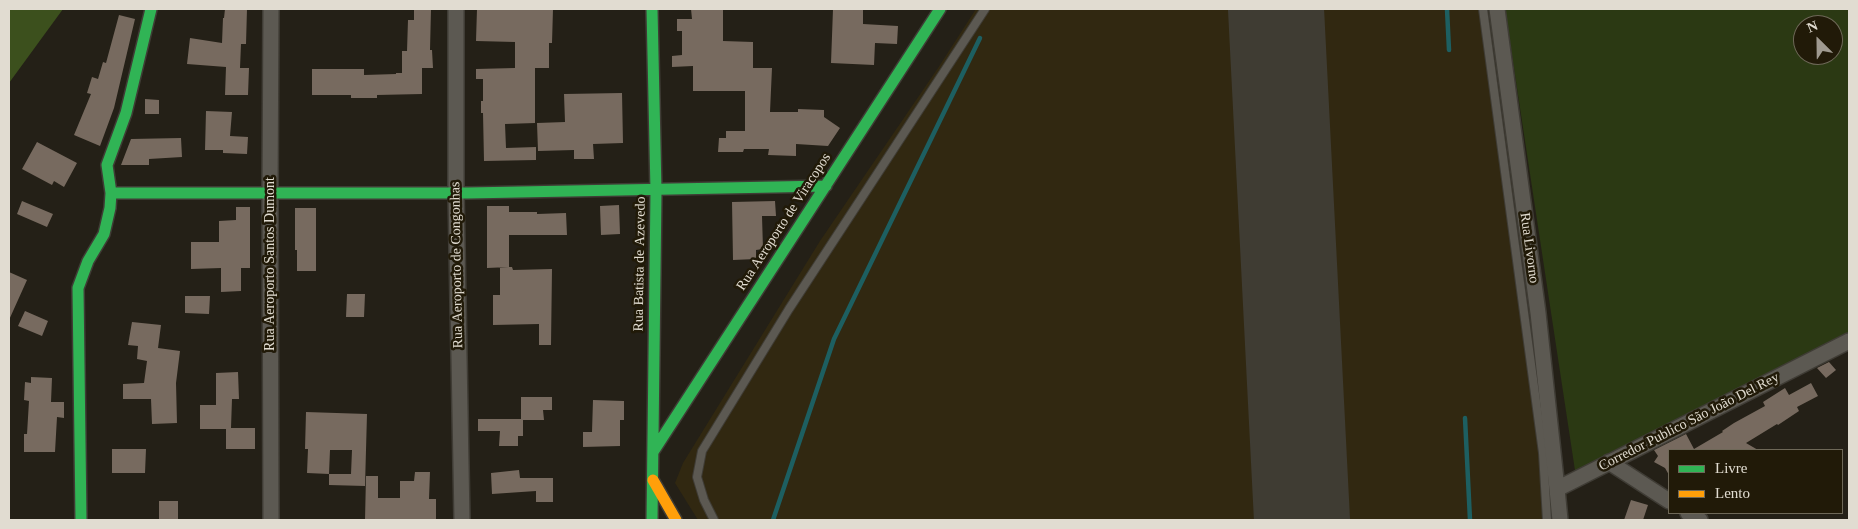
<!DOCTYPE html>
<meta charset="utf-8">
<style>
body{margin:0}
#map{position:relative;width:1858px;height:529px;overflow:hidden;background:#242017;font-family:Georgia,serif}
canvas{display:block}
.frame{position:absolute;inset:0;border:10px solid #e1dcd1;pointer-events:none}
.legend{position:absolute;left:1668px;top:449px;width:175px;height:65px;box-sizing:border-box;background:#211a08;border:1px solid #6e6858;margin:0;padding:6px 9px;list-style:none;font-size:15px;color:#e1dcd1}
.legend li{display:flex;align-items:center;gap:10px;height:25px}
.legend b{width:25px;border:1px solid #6e6858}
.north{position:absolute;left:1793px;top:15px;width:50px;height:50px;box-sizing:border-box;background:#211a08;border:1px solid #6e6858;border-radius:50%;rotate:337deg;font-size:14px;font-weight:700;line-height:20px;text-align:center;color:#e1dcd1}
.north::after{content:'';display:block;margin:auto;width:18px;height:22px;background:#9f9a90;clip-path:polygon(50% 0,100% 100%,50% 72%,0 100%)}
</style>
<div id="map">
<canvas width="1858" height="529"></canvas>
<div class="frame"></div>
<ul class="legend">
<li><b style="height:6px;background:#30b455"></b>Livre</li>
<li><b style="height:6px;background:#ff9f0a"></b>Lento</li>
</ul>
<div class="north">N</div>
</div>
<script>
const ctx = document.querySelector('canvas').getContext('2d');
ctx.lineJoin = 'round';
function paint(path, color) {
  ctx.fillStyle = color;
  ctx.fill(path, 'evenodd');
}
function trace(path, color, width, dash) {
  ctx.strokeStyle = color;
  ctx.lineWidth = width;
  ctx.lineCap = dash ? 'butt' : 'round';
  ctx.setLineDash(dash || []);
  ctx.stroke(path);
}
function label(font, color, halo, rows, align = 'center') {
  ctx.font = font + ' Georgia,serif';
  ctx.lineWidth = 5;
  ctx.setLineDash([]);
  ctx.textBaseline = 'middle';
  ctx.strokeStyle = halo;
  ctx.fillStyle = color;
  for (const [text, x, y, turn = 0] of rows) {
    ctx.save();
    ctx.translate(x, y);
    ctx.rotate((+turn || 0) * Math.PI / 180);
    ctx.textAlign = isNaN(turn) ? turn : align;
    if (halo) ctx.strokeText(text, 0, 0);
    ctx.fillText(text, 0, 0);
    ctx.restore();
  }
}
paint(new Path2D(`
 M 976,9 L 1488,9 L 1546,440 L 1553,520 L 698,520 L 675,483 L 683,463 L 820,241 L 938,68 Z`), '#312811');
paint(new Path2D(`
 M 1505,9 L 1849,9 L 1849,341 L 1576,477 ZM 1803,25 L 1833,25 L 1833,55 L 1803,55 Z`), '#2b3913');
paint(new Path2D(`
 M 9,9 L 63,9 L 9,83 Z`), '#3c501d');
trace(new Path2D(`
 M 1447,9 L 1449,50
 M 1465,418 L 1470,520
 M 773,520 L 834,339 L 980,38`), '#1d5f61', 4.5);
trace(new Path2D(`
 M 1276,9 L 1302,520`), '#3f3c33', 96);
paint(new Path2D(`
 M 225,9 L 247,9 L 246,44 L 241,44 L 240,68 L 249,68 L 248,95 L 225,95 L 226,67 L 187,64 L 190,38 L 222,43 L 223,18 L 224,18 Z
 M 414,9 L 431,9 L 430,50 L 432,50 L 433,68 L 422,68 L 422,94 L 377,95 L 377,98 L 351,98 L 351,95 L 312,95 L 312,69 L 364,69 L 364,75 L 396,74 L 396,73 L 402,73 L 402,51 L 407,51 L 408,20 L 414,20 Z
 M 477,9 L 553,9 L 552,43 L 549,43 L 549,68 L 535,68 L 535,123 L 505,124 L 506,148 L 536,147 L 536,160 L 484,161 L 483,113 L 481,113 L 481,101 L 483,101 L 483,79 L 476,79 L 476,69 L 515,68 L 515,42 L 476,41 Z
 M 691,9 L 723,9 L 723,41 L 753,42 L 753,68 L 772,68 L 770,112 L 798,112 L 798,109 L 824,110 L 824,117 L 840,128 L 828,146 L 796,144 L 796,156 L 768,155 L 769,149 L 744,149 L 743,152 L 718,152 L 719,138 L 726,138 L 726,131 L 745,131 L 745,91 L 693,91 L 693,66 L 672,67 L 672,56 L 682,55 L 682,31 L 677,31 L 677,19 L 692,19 Z
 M 833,9 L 863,9 L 863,24 L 898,26 L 897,44 L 875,43 L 874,65 L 831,63 Z
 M 119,15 L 135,19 L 114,108 L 100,146 L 74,135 L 91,94 L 87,93 L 92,77 L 98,79 L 103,62 L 106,63 Z
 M 622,93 L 623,143 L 593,144 L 594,159 L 574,159 L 574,150 L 538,151 L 537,123 L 565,122 L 564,94 Z
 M 145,99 L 159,100 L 159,114 L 145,114 Z
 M 206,111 L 232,112 L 230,136 L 248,137 L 247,154 L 223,153 L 223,150 L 205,150 Z
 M 181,138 L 182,157 L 149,159 L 149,165 L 121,165 L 131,139 Z
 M 37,142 L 77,163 L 64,187 L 54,181 L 52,185 L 22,169 Z
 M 22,201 L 53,214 L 47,227 L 17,214 Z
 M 775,201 L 776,216 L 762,216 L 763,249 L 756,250 L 756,259 L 733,260 L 732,202 Z
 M 619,205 L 620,234 L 601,235 L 600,206 Z
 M 487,206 L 509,206 L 509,212 L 537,212 L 537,214 L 566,213 L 567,235 L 509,235 L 509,267 L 487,268 Z
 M 236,207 L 250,207 L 250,268 L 241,268 L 241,291 L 221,292 L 221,268 L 191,269 L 191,242 L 219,242 L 219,221 L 236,220 Z
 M 295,208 L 316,208 L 316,271 L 297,271 L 297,250 L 295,250 Z
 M 500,267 L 512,267 L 513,270 L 552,269 L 551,345 L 539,345 L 539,324 L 493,325 L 493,295 L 500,295 Z
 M 9,272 L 27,280 L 9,320 Z
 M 347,294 L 365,294 L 364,317 L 346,317 Z
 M 185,296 L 210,296 L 209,314 L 185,313 Z
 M 25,311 L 48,321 L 42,336 L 18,326 Z
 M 132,322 L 161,325 L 158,348 L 180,351 L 176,383 L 177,423 L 152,424 L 151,399 L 123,399 L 123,384 L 144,383 L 147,361 L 137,359 L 138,346 L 128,345 Z
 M 1829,362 L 1836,370 L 1826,378 L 1817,368 Z
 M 238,372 L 239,399 L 232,399 L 231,428 L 255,428 L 255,449 L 226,449 L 226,429 L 200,429 L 200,405 L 216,405 L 216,373 Z
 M 31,377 L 52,378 L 51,402 L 64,402 L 64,418 L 57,417 L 55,452 L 24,452 L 24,434 L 27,434 L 29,401 L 24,400 L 25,382 L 31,383 Z
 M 1811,383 L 1818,396 L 1797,407 L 1799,411 L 1778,425 L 1777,424 L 1746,443 L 1758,450 L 1669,450 L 1669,475 L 1665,468 L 1654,462 L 1658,456 L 1654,450 L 1686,434 L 1694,449 L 1723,432 L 1722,431 L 1734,423 L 1765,406 L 1763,402 L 1785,388 L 1789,395 Z
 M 521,397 L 552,397 L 552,410 L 543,410 L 544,420 L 523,420 L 523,436 L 518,436 L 518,446 L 499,446 L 500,431 L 478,431 L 478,419 L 521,419 Z
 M 593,400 L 624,401 L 624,420 L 620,420 L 620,446 L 583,447 L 583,432 L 592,432 Z
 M 306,412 L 367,414 L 365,486 L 329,485 L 329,474 L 307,473 L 308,449 L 305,449 ZM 330,450 L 352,450 L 351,474 L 329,474 Z
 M 112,449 L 146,449 L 145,473 L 112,473 Z
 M 519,470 L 520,478 L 553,478 L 553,502 L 536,502 L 536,491 L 492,494 L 491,473 Z
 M 415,472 L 430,472 L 429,499 L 436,499 L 436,520 L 365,520 L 366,476 L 378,476 L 378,498 L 400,498 L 400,481 L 414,481 Z
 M 1631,500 L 1648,505 L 1643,520 L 1624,520 Z
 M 159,501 L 178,501 L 178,520 L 159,520 Z`), '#776a5f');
const lane = new Path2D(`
 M 1483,9 L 1543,453 L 1547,520
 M 714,520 L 704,500 L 697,477 L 702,451 L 789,309 L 985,9`);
const street = new Path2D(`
 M 456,9 L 456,193 L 462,520
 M 1497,9 L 1538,313 L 1557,489
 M 1609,462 L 1669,501
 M 1688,513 L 1700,520
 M 271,520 L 270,195 L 271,9
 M 1560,520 L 1557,489 L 1849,341`);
const fast = new Path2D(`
 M 652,9 L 656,191 L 652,520
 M 111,193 L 468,193 L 826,186
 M 653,452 L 940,9
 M 81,520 L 78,288 L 88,261 L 104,234 L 110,208 L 111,193 L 107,165 L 126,113 L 151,9`);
const slow = new Path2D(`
 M 653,480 L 676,520`);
trace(lane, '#3f3c35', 10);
trace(street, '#3f3c35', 18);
trace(fast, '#3f3c35', 14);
trace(slow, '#3f3c35', 14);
trace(lane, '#5c5952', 8);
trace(street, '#5c5952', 15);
trace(fast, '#30b455', 11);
trace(slow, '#ff9f0a', 11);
label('14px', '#e1dcd1', '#211a08', [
 ["Rua Aeroporto de Viracopos",784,222,-57],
 ["Rua Livorno",1529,248,82],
 ["Rua Aeroporto Santos Dumont",270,264,-90],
 ["Rua Batista de Azevedo",640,264,-89],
 ["Rua Aeroporto de Congonhas",457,265,-91],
 ["Corredor Publico São João Del Rey",1689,422,-27]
]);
</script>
